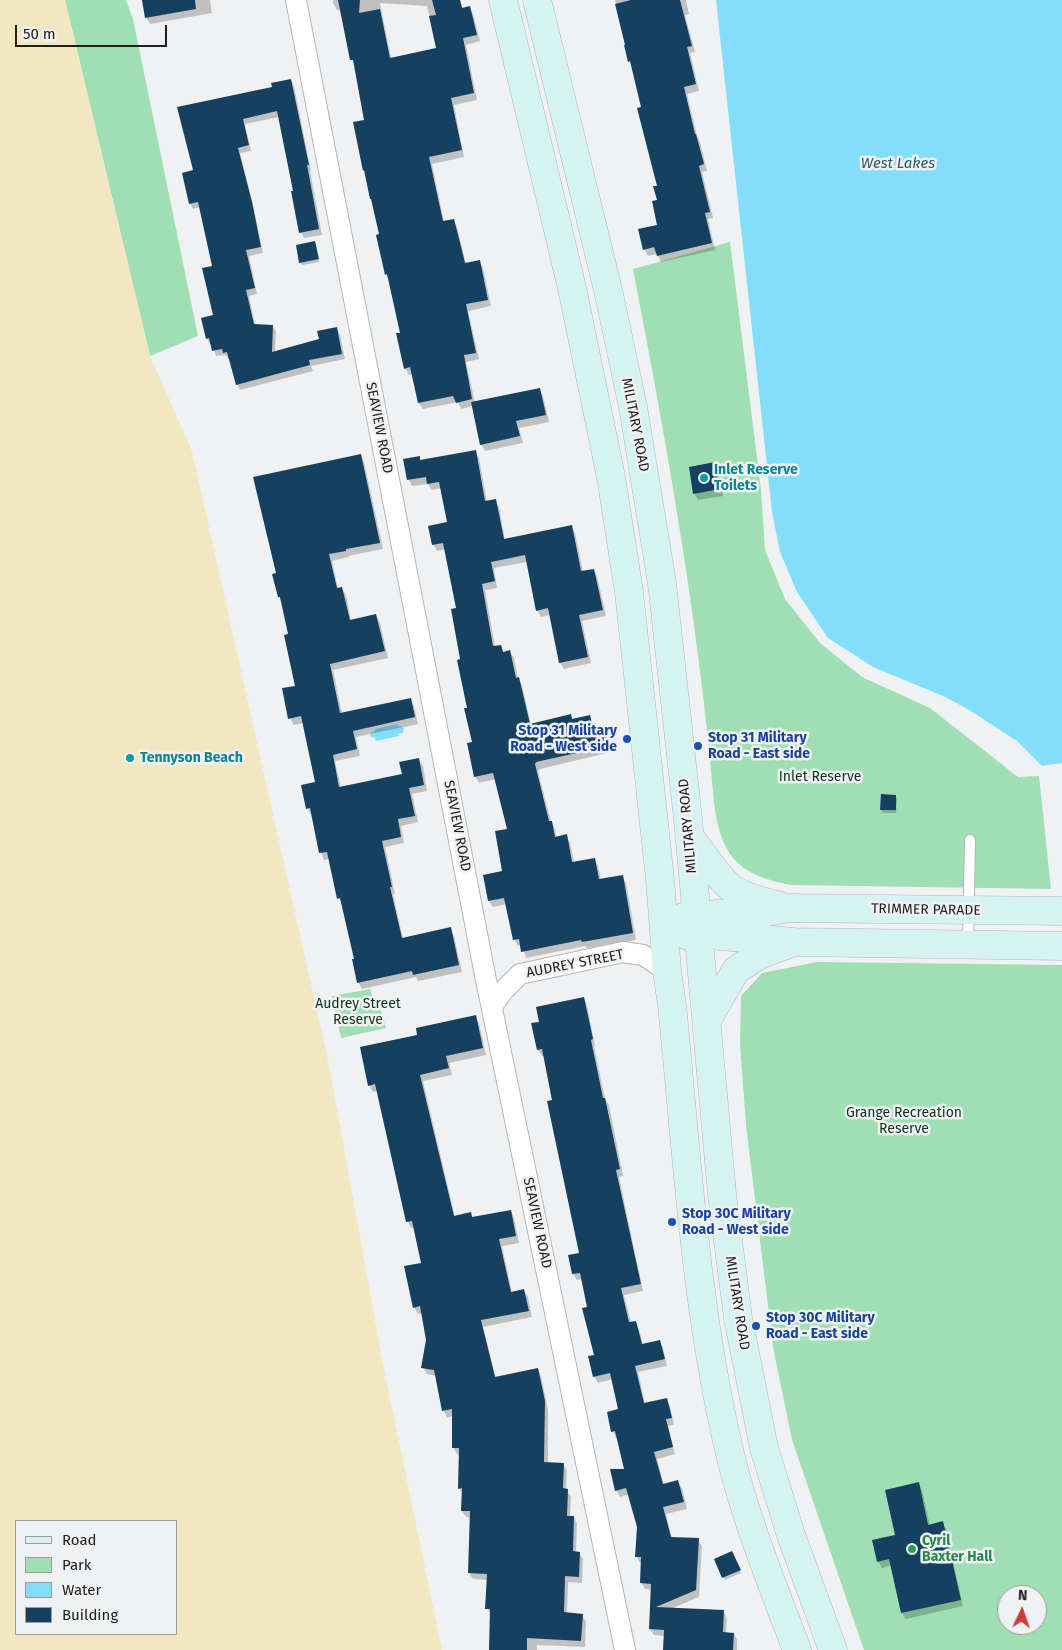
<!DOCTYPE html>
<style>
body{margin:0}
#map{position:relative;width:1062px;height:1650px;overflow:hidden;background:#f0f1f2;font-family:"Fira Sans",sans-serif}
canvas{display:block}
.legend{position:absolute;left:15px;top:1520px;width:162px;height:115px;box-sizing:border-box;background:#f0f1f2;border:1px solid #9d9d9e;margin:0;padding:6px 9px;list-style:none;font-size:15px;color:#202020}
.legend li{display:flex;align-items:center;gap:10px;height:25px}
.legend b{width:25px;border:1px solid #9d9d9e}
.north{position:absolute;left:997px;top:1585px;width:50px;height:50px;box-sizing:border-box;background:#f0f1f2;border:1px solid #9d9d9e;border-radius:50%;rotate:3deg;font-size:14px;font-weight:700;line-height:20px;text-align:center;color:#202020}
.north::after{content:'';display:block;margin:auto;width:18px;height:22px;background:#ca3b3d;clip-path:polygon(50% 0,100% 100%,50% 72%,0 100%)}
.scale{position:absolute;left:15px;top:25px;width:152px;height:22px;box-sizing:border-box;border:2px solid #202020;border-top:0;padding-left:6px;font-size:15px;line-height:18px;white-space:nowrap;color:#202020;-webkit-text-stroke:4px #f0f1f2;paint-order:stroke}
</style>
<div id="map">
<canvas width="1062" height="1650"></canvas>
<ul class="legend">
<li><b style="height:6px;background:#d5f3f0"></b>Road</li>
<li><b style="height:14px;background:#a0dfb3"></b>Park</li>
<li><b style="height:14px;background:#84defb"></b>Water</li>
<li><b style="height:14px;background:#15405f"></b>Building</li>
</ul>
<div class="north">N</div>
<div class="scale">50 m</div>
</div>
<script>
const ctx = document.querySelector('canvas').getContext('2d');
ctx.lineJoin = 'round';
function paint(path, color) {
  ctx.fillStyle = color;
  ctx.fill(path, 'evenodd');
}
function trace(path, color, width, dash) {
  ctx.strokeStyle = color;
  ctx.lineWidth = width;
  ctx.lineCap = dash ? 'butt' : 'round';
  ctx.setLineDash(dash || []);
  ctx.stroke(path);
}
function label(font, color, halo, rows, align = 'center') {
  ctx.font = font + ' "Fira Sans",sans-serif';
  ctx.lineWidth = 5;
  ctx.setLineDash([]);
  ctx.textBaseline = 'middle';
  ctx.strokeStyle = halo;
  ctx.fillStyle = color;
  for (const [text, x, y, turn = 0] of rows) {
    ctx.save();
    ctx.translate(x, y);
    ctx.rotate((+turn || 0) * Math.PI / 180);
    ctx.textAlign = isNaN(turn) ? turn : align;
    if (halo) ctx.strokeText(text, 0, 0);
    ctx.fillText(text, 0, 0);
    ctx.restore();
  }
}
paint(new Path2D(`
 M 65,0 L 126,0 L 133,19 L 198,336 L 150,356 Z
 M 730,242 L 761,490 L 765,550 L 785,599 L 820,643 L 862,677 L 930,708 L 1018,777 L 1039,776 L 1051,889 L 791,885 C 738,875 721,856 714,803 C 699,623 667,446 633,269 Z
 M 817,962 L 1062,965 L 1062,1650 L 864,1650 L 792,1440 L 773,1347 L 746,1125 L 740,1044 L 741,996 L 762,973 ZM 1007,1595 L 1037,1595 L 1037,1625 L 1007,1625 Z
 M 370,989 L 373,999 L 380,1008 L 386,1028 L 341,1038 L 332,996 Z`), '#a0dfb3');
paint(new Path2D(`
 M 0,0 L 65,0 L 150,356 L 192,451 L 329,1065 L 383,1364 L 442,1650 L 0,1650 ZM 16,1521 L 176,1521 L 176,1634 L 16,1634 Z`), '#f1e8c2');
paint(new Path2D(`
 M 716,0 L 1062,0 L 1062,763 L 1042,766 L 1017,741 L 966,708 L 943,696 L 873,667 L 828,638 L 797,592 L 780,552 L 772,512 Z
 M 397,724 L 398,726 L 401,726 L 404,728 L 403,733 L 398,734 L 399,736 L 376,741 L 375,738 L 371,737 L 370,734 L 372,732 L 375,731 L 375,729 Z`), '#84defb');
paint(new Path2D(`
 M 143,0 L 210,0 L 212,13 L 150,24 L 146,17 Z
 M 333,0 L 460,0 L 463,9 L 469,8 L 473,14 L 480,41 L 466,45 L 477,100 L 454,105 L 464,157 L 432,164 L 444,222 L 453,220 L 457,227 L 466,264 L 479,262 L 483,268 L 491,306 L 468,311 L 479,359 L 466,362 L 475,403 L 539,390 L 543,396 L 549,422 L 519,428 L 523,443 L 485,451 L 481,444 L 473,406 L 461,409 L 458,402 L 423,409 L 419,403 L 413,374 L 409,375 L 405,368 L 401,333 L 390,281 L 386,274 L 380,235 L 354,123 L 366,121 L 354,57 L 341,10 L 337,10 L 333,3 ZM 380,3 L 427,6 L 438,49 L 391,58 Z
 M 615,0 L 686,0 L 689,14 L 685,15 L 695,52 L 690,53 L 699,91 L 687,94 L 697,136 L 700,142 L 707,171 L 702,172 L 713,218 L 708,219 L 715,250 L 661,262 L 657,254 L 648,256 L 644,249 L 659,225 L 658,186 L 642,108 L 633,67 L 629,61 L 625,46 L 627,46 Z
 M 291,80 L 294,86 L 311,171 L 310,171 L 322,235 L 304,238 L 301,232 L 294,192 L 279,117 L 245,124 L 251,151 L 240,153 L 254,209 L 263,253 L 249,256 L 257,294 L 249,296 L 255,325 L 273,326 L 276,332 L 275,352 L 321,340 L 337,329 L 340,335 L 345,359 L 311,366 L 313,371 L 240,390 L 237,384 L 230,358 L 228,359 L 226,355 L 216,356 L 212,344 L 210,344 L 207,338 L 215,316 L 214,266 L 200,207 L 193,209 L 190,203 L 194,171 L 178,108 L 273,88 Z
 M 315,242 L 319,262 L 302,265 L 300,262 Z
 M 475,452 L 479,458 L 487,502 L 495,501 L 499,507 L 505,540 L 571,527 L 575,533 L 583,572 L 594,570 L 597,576 L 606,616 L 582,621 L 591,663 L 564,669 L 560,663 L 550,615 L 541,617 L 537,610 L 527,562 L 494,568 L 497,588 L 485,590 L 495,647 L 501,646 L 504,653 L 510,652 L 514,658 L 518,679 L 522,685 L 531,725 L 571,716 L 573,720 L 589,717 L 594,729 L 603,727 L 607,734 L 611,752 L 540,769 L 538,771 L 551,822 L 555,829 L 557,838 L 566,836 L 570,842 L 574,863 L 595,860 L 598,866 L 601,880 L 622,876 L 626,883 L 636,940 L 587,948 L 585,946 L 526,958 L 522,945 L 518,946 L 514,939 L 507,904 L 493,907 L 489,901 L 504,872 L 508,830 L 496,779 L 479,783 L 475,776 L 474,743 L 461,660 L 458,609 L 446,549 L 437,551 L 433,544 L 449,523 L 442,488 L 432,490 L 428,484 L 412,486 L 409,480 L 405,460 L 419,457 L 421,461 Z
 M 360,455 L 364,462 L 383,549 L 348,556 L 349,557 L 332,561 L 338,589 L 342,589 L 346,595 L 351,621 L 376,616 L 380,623 L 388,658 L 333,670 L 342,714 L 410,699 L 414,706 L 418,724 L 356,737 L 360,756 L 335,761 L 341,788 L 403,775 L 419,760 L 423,766 L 427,791 L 412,794 L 418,822 L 401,826 L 404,843 L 385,847 L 395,894 L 393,894 L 403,939 L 450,929 L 454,936 L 462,972 L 418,981 L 416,977 L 362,989 L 358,982 L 355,959 L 343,906 L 339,898 L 330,859 L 324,860 L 321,853 L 313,815 L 311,815 L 308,808 L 316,783 L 303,723 L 294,725 L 290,718 L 296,687 L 289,635 L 282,603 L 279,597 L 277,574 Z
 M 715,464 L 718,470 L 723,496 L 698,500 L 694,493 Z
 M 895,796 L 897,799 L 896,813 L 883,813 L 881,810 Z
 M 584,999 L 587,1005 L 595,1046 L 594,1046 L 605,1099 L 609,1105 L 623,1176 L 619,1177 L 643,1291 L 624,1295 L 631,1323 L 635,1322 L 639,1329 L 643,1345 L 659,1341 L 663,1348 L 667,1366 L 638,1372 L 645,1404 L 666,1400 L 670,1406 L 674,1425 L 668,1426 L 675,1454 L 657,1459 L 664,1485 L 678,1482 L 682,1488 L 687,1509 L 666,1514 L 672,1538 L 698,1540 L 702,1546 L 699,1597 L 670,1609 L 723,1611 L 727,1618 L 726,1633 L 734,1634 L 737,1640 L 737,1650 L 664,1650 L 665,1636 L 654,1635 L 650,1629 L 652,1590 L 645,1589 L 641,1582 L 642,1563 L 640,1563 L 636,1556 L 638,1527 L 629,1494 L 620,1497 L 616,1490 L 626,1471 L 618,1438 L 616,1438 L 613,1431 L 620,1410 L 613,1379 L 598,1383 L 594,1376 L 595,1356 L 588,1308 L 583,1279 L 577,1280 L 573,1274 L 580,1254 L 544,1056 L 542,1056 L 538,1050 L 533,1024 L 540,1023 Z
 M 475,1016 L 479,1023 L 486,1055 L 449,1063 L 452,1075 L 423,1081 L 455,1217 L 471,1214 L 473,1219 L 511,1211 L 514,1218 L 519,1243 L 502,1246 L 512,1293 L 524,1291 L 528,1297 L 532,1317 L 483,1327 L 496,1378 L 538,1369 L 541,1376 L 548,1409 L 548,1463 L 563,1464 L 567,1470 L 566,1490 L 571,1496 L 570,1517 L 574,1517 L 577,1524 L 576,1553 L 579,1553 L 583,1559 L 582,1583 L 568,1582 L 567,1614 L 582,1615 L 586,1622 L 585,1647 L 537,1645 L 537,1650 L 490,1650 L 491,1616 L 487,1608 L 488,1580 L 473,1579 L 469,1573 L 471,1518 L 466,1517 L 462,1511 L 463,1494 L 459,1488 L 460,1454 L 457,1454 L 453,1447 L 453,1416 L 447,1418 L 444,1411 L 436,1376 L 427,1374 L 423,1367 L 427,1340 L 423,1313 L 418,1314 L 414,1307 L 423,1264 L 415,1227 L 411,1228 L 408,1222 L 378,1091 L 373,1092 L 369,1085 L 419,1036 Z
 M 918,1484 L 922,1490 L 930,1526 L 942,1523 L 946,1529 L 963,1606 L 906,1619 L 902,1613 L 892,1565 L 882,1568 L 878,1561 L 897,1536 Z
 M 733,1555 L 741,1573 L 725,1580 L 715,1560 Z`), '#0003');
paint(new Path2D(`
 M 142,0 L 195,0 L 196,9 L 145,18 Z
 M 338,0 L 360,0 L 359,13 L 380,9 L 390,58 L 436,48 L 429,16 L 436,15 L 432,0 L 460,0 L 462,8 L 470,6 L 477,35 L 463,38 L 474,93 L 451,98 L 462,150 L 429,157 L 443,221 L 454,219 L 465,263 L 480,260 L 488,300 L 466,304 L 476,353 L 464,355 L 472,399 L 456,403 L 453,396 L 418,403 L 410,367 L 404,369 L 396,333 L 400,333 L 387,274 L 385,275 L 376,235 L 379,234 L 371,199 L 370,199 L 364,170 L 363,171 L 353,122 L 364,120 L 353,60 L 350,60 Z
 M 631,0 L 680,0 L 692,46 L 687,47 L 696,84 L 684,87 L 695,134 L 696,134 L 704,164 L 699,166 L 710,212 L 705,213 L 712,243 L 657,256 L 654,247 L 643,250 L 638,229 L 657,225 L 652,201 L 657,200 L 653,186 L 657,186 L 637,108 L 641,107 L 630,61 L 628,62 L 624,45 L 625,45 L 615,4 Z
 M 291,79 L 309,165 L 307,165 L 319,229 L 299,233 L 291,191 L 293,191 L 277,111 L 243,119 L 249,145 L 238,148 L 252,202 L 261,247 L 246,250 L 255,288 L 246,290 L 254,324 L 273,325 L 272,352 L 319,339 L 317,331 L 337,327 L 342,354 L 309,360 L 310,365 L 236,385 L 227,352 L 223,353 L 222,349 L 212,351 L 209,338 L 206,339 L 201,318 L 213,315 L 202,268 L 212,266 L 198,202 L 189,204 L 182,173 L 193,170 L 177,107 L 272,87 L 271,83 Z
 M 315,241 L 319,259 L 299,263 L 296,245 Z
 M 540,388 L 546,415 L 516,421 L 520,436 L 480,445 L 471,402 Z
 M 476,450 L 485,501 L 496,499 L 504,539 L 572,525 L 581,571 L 594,569 L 603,610 L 579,615 L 588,657 L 559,663 L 548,608 L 536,611 L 525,555 L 491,562 L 495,581 L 482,584 L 493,646 L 501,645 L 503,652 L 510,650 L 516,678 L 519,677 L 530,724 L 571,714 L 572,719 L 590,715 L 593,728 L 604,726 L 608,746 L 536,762 L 535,764 L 549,821 L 552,821 L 555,837 L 567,834 L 572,862 L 595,858 L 599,879 L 623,875 L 633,933 L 582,942 L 581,940 L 521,952 L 519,939 L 513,940 L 504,898 L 488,901 L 483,875 L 502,871 L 495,831 L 507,829 L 493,773 L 474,777 L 467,743 L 472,742 L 464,708 L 467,708 L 457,660 L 460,659 L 451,609 L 456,608 L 443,543 L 432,545 L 428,526 L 447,522 L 439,482 L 427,484 L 426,477 L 407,480 L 403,459 L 420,456 L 420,460 Z
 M 361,454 L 380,543 L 346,549 L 346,551 L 329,554 L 337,588 L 342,587 L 350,620 L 376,614 L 385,651 L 330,664 L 340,713 L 411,698 L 415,717 L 353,731 L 357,749 L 333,755 L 339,787 L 402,774 L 399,762 L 419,758 L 424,785 L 409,788 L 415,816 L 398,819 L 401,837 L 382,841 L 392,887 L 390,887 L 402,938 L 451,927 L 459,965 L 413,975 L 412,971 L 357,983 L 352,959 L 354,959 L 340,898 L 337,899 L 327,852 L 319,853 L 310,808 L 306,809 L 301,785 L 315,782 L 301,716 L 288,719 L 282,688 L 295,686 L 284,635 L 288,634 L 280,597 L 278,597 L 272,574 L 276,573 L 253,477 Z
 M 715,462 L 720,489 L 693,494 L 689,467 Z
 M 881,794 L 896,795 L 896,810 L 880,810 Z
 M 584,997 L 593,1039 L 591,1040 L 603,1098 L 605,1098 L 620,1169 L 616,1170 L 641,1284 L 621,1288 L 629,1322 L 636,1321 L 642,1344 L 660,1340 L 665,1359 L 635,1366 L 644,1403 L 667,1398 L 672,1418 L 666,1419 L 673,1447 L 654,1452 L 663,1484 L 678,1480 L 684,1502 L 663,1507 L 671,1537 L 699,1538 L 696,1590 L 656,1607 L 724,1610 L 723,1632 L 734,1633 L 733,1650 L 663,1650 L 664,1630 L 649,1629 L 651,1584 L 640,1583 L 641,1557 L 635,1557 L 637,1527 L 626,1488 L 615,1491 L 610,1469 L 624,1469 L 615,1431 L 611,1432 L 607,1412 L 618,1409 L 610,1373 L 593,1377 L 588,1356 L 594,1355 L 582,1308 L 587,1307 L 580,1273 L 572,1274 L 568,1255 L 579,1253 L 547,1101 L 552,1100 L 542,1049 L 537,1050 L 531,1023 L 539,1022 L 536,1007 Z
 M 476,1015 L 483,1048 L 446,1056 L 449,1068 L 420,1075 L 454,1216 L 471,1212 L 472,1217 L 511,1210 L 516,1236 L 499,1239 L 511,1292 L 524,1289 L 529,1311 L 481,1320 L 495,1377 L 538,1368 L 545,1401 L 544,1462 L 564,1463 L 563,1488 L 568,1489 L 567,1516 L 574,1516 L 573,1551 L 580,1552 L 579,1577 L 565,1576 L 564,1612 L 583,1614 L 581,1641 L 527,1638 L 527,1650 L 489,1650 L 490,1609 L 485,1609 L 487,1574 L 468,1573 L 470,1511 L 461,1511 L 462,1488 L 458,1489 L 459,1448 L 452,1448 L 452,1409 L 442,1411 L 434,1370 L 421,1368 L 426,1340 L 420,1306 L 413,1308 L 404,1266 L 421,1263 L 412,1221 L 406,1222 L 375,1084 L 368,1086 L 360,1047 L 417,1035 L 416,1028 Z
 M 919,1482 L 928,1525 L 943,1521 L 961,1600 L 901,1613 L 889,1559 L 877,1562 L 872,1540 L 895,1535 L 885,1490 Z
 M 732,1551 L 741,1570 L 722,1578 L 714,1559 Z`), '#15405f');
const service = new Path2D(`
 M 968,944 L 970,840`);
const minor = new Path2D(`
 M 296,0 L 486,980 L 625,1650
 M 492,1006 L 503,991 L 520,974 L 623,952 L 643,955 L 667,971`);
const secondary = new Path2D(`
 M 503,0 L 572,288 L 611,477 L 629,592 L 660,879 L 667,971 L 672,1005 C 687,1155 695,1307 730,1454 C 746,1521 773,1586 797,1650
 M 537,0 L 608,290 L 633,407 L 662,583 L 688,819 L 722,1194 L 738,1318 L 764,1448 L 791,1535 L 833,1650
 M 689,836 C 700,850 721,882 734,890 C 748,898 763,902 778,905
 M 685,916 L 697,925 L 720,936 L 795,942 L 1062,946
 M 688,936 L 697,925 L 715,914 L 756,914 L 789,908 L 1062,911
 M 707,1020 L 736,970 L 761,954 L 789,944`);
trace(service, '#b3b4b5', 12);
trace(minor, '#b3b4b5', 22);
trace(secondary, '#b3b4b5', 29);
trace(service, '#fff', 10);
trace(minor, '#fff', 20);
trace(secondary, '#d5f3f0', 28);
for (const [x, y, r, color] of [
 [704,478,5,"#0f9aa8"],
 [627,739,5,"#1a4fb4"],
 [698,746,5,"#1a4fb4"],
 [130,758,5,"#0f9aa8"],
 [672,1222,5,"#1a4fb4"],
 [756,1326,5,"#1a4fb4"],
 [912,1549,5,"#2e9e5b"]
]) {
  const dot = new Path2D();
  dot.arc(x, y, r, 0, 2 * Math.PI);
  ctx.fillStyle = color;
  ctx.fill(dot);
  trace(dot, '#f0f1f2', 2);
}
label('14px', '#202020', '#f0f1f2', [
 ["MILITARY ROAD",635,425,79],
 ["SEAVIEW ROAD",379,428,79],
 ["SEAVIEW ROAD",457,826,79],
 ["MILITARY ROAD",688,826,-95],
 ["TRIMMER PARADE",926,910,1],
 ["AUDREY STREET",575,964,-11],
 ["SEAVIEW ROAD",537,1223,78],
 ["MILITARY ROAD",737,1303,81]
]);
label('bold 14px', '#0d838f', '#f0f1f2', [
 ["Inlet Reserve",714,470],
 ["Toilets",714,486],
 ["Tennyson Beach",140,758]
], 'left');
label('bold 14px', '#164399', '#f0f1f2', [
 ["Stop 31 Military",617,731,"right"],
 ["Road - West side",617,747,"right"],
 ["Stop 31 Military",708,738],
 ["Road - East side",708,754],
 ["Stop 30C Military",682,1214],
 ["Road - West side",682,1230],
 ["Stop 30C Military",766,1318],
 ["Road - East side",766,1334]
], 'left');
label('14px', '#0c331c', '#f0f1f2', [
 ["Inlet Reserve",820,777],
 ["Audrey Street",358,1004],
 ["Reserve",358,1020],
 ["Grange Recreation",904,1113],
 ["Reserve",904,1129]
]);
label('bold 14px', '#27864d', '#f0f1f2', [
 ["Cyril",922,1541],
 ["Baxter Hall",922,1557]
], 'left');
label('italic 15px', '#2a5c6c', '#f0f1f2', [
 ["West Lakes",898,164]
]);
</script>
